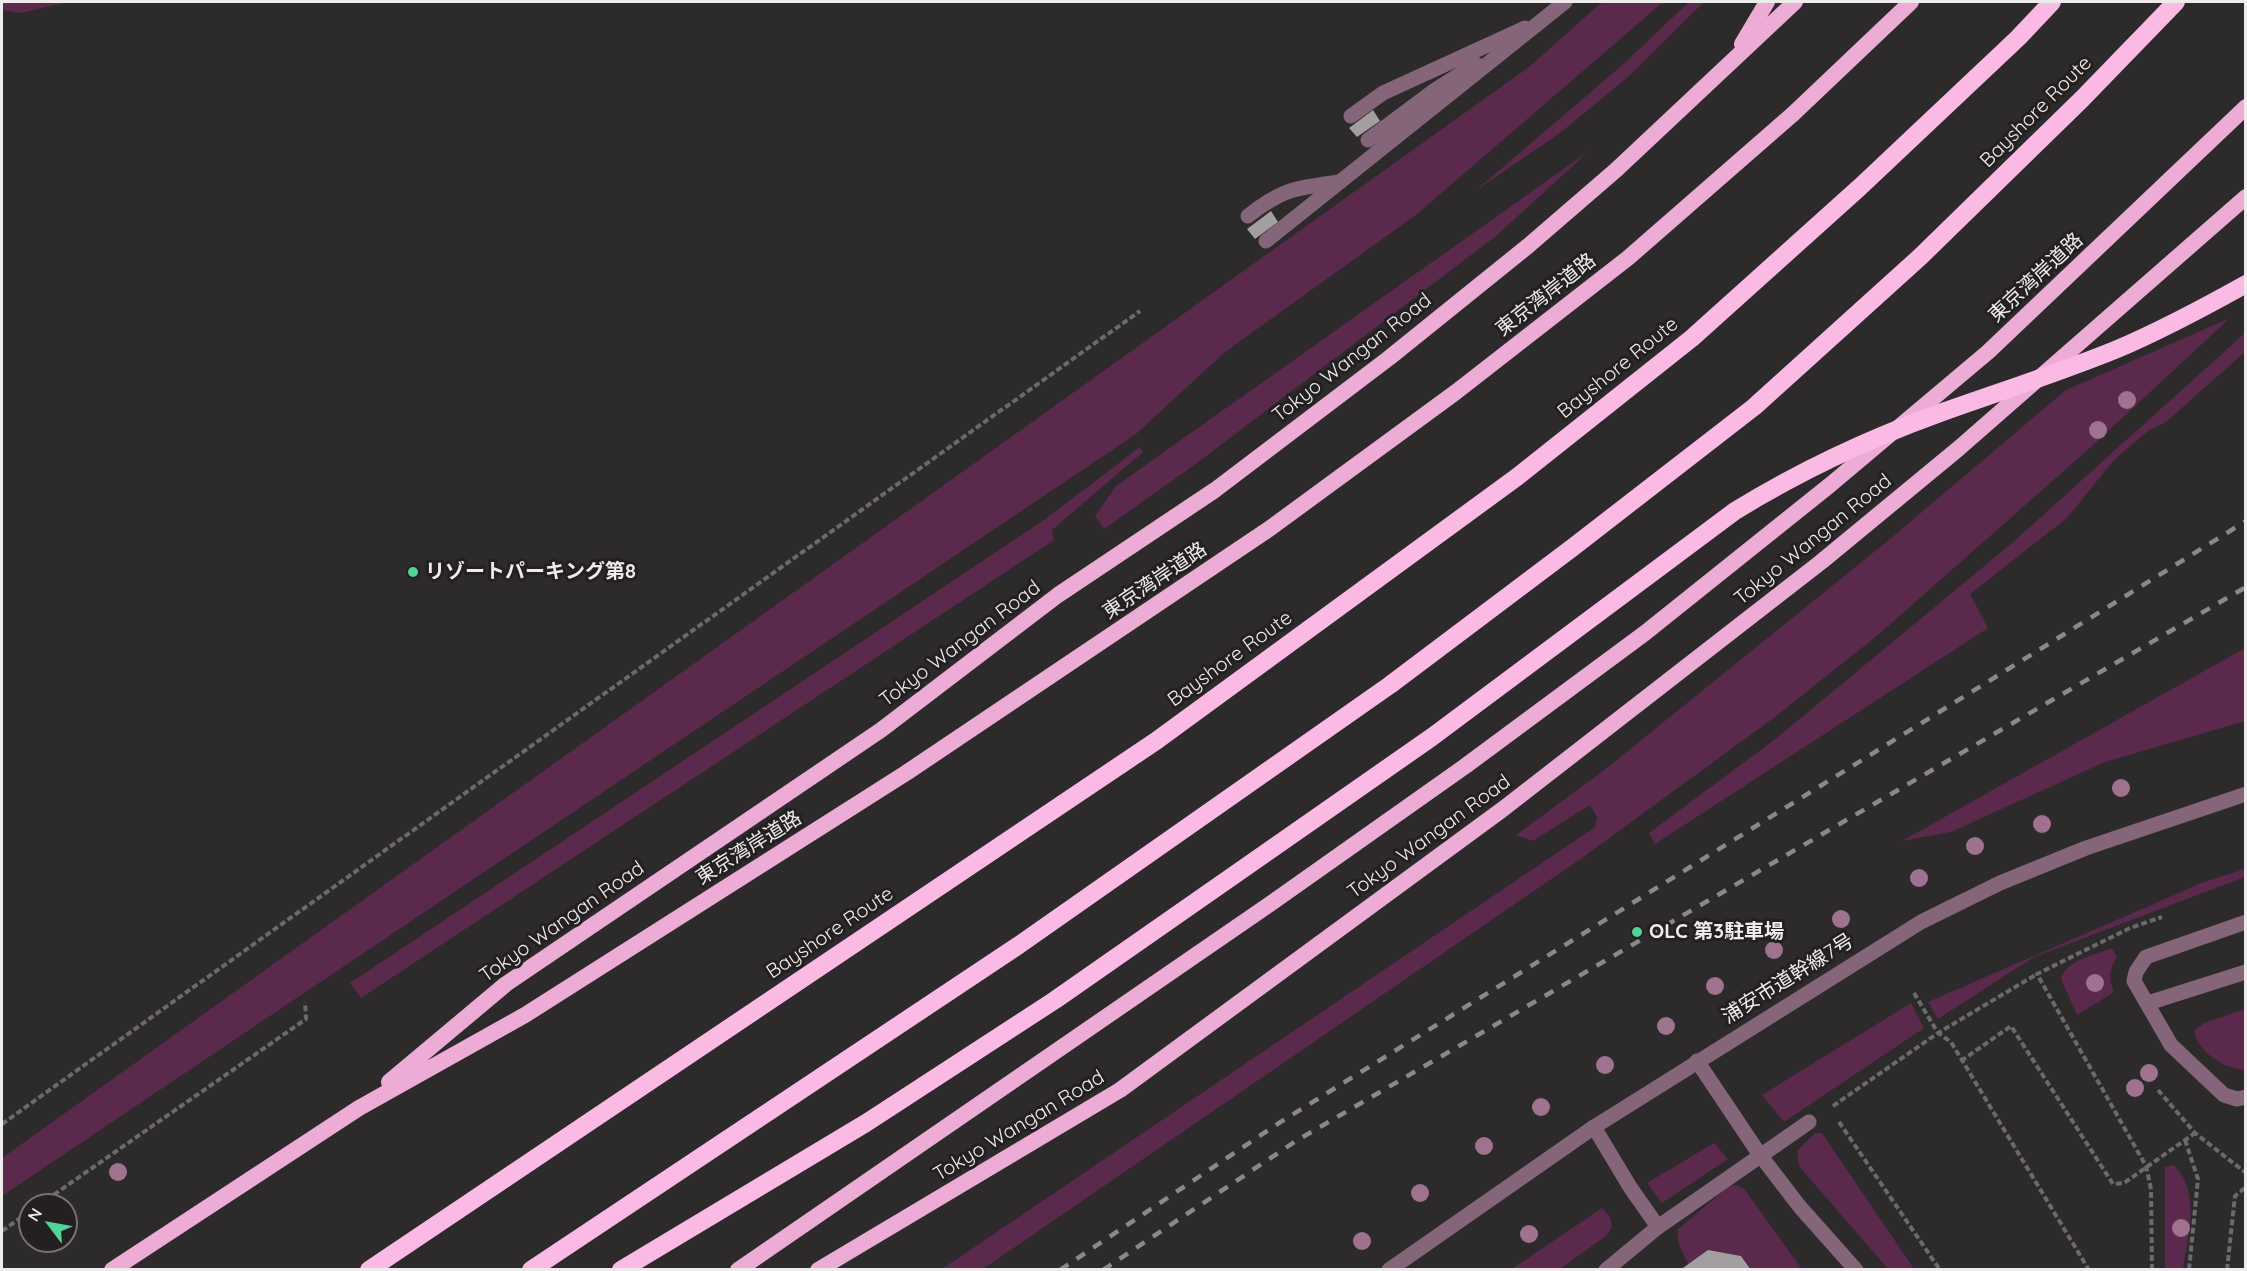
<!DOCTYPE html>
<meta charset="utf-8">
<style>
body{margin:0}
#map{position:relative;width:2247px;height:1271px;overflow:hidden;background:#2d2a2c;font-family:Quicksand,sans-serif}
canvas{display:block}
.frame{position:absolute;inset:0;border:3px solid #edebec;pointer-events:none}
.north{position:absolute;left:18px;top:1193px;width:60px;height:60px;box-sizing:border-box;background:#242022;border:2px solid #747173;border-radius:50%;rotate:302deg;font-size:16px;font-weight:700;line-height:24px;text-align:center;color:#edebec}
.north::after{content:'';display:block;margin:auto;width:21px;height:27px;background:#52d397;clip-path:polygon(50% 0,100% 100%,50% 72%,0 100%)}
</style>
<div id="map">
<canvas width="2247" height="1271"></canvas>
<div class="frame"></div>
<div class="north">N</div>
</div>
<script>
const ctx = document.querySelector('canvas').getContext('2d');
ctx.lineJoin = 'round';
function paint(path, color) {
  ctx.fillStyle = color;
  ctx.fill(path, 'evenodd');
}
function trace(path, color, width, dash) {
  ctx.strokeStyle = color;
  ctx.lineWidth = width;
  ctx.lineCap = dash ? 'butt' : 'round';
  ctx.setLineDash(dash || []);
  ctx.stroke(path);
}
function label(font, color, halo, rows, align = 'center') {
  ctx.font = font + ' Quicksand,"Noto Sans JP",sans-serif';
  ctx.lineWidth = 6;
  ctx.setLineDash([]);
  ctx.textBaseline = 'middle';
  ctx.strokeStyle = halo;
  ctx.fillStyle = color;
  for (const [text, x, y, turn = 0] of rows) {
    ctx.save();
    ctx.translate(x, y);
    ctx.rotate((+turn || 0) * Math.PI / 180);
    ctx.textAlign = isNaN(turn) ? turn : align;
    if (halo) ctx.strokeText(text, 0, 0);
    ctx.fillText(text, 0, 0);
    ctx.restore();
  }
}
paint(new Path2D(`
 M 2,2 L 69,2 L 20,13 L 2,10 Z
 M 1602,2 L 1663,2 L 1416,215 L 1225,352 L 1136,434 L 2,1196 L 2,1158 L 1529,67 Z
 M 1689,2 L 1704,2 L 1629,76 L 1560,133 L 1475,191 L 1619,68 Z
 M 1589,151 L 1496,236 L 1193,466 L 1104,529 L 1095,516 L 1116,486 Z
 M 2230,318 L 2092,446 L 1878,635 L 1775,717 L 1582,858 L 983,1269 L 942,1269 L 1595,827 L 1597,817 L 1590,805 L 1533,841 L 1516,835 L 1603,771 L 1890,539 L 2066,390 Z
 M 2245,333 L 2245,352 L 2166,422 L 2148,431 L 2114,460 L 2067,518 L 1970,594 L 1988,628 L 1655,844 L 1649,833 L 1778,737 L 2012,543 Z
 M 1140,447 L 1143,452 L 1052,530 L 1054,540 L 361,998 L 350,983 L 1044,520 Z
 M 2245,648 L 2245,721 L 2105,762 L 1951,832 L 1902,841 Z
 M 2245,869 L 2245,877 L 2034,957 L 1938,1019 L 1928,1002 L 2204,882 Z
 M 2112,948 L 2117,957 C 2109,970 2108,978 2114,992 L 2077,1015 L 2061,979 C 2065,960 2096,955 2112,948 Z
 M 1911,1003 L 1924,1028 L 1784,1122 L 1762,1095 Z
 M 2245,1009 L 2245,1070 C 2224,1068 2199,1054 2194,1031 L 2204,1023 Z
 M 1815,1133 L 1822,1133 L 1914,1269 L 1888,1269 L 1799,1166 L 1797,1151 Z
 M 1714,1143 L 1728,1159 L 1662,1203 L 1647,1183 Z
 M 2174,1165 C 2201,1193 2188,1235 2183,1269 L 2165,1269 L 2165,1167 Z
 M 1736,1185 L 1745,1190 L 1802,1269 L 1751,1269 L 1741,1256 L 1708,1251 L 1688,1264 L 1679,1245 L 1677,1230 L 1728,1187 Z
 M 1602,1208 L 1610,1217 L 1612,1227 L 1606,1236 L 1560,1269 L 1512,1269 Z`), '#5a294c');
paint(new Path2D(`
 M 1373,110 L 1380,121 L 1357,137 L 1349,128 Z
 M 1271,211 L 1278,222 L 1255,239 L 1247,229 Z
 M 1708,1250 L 1741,1256 L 1751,1270 L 1680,1270 Z`), '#a39fa1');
trace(new Path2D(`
 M 1914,993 L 1938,1033 L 1951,1042 L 2089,1270
 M 1961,1061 L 2011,1026 L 2113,1184 L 2124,1183 L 2195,1133
 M 2158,1090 L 2195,1133 L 2246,1173
 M 1833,1106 L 1938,1033 L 2037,974
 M 1839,1122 L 1940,1270
 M 2,1124 L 1140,311
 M 2185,1140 L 2198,1179 L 2189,1270
 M 39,1205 L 306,1019 L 305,1002
 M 2,1231 L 30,1211
 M 2152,1270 L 2151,1189 L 2146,1166 L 2037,974 L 2130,928 L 2162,917
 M 2227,1270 L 2235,1196 L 2246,1187`), '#6c696b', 4, [6, 3]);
trace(new Path2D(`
 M 1351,116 L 1383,93 L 1525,28
 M 1368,140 L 1435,90 L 1476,64
 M 1248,216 C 1283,188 1297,188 1340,182
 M 1266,241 L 1565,2
 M 2246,922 L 2146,957 L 2136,972 L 2134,981 L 2171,1045 L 2224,1095 L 2237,1099 L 2246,1097
 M 2148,1003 L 2246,972
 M 1697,1061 L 1760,1155 L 1800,1207 L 1856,1270
 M 1594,1127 L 1630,1187 L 1658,1227 L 1606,1270
 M 1658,1227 L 1809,1122`), '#85657a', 15);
trace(new Path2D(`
 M 1389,1270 L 1594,1127 L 1921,922 L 2000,883 L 2086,848 L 2246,794`), '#85657a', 15);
trace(new Path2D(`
 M 1742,44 L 1767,2
 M 389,1082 L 506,984 L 881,730 L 1058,595 L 1215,490 L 1389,358 L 1528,246 L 1616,170 L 1795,2
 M 112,1270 L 359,1108 L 525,1015 L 906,773 L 1269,529 L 1456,392 L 1628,258 L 1793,114 L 1911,2
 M 738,1270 L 1270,904 L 1464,767 L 1645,633 L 1830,485 L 1988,352 L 2246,107
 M 818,1270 L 1120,1090 L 1503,809 L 1821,562 L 1958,449 L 2246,197`), '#edacd6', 16);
trace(new Path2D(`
 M 369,1270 L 1156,741 L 1517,477 L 1692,338 L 1860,187 L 2018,38 L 2052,2
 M 531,1270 L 1019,945 L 1390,685 L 1572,548 L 1754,407 L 1920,257 L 2082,99 L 2176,2
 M 621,1270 L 866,1123 L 1055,1000 L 1432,737 L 1735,511 C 1800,471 1868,439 1940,413 C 1999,392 2058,373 2115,350 C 2160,331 2203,308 2246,284`), '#fabae4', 18);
trace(new Path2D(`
 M 1060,1270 L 1279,1123 L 2246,521
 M 1103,1270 L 1296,1141 L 2246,587`), '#8b888a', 4.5, [10, 10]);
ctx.fillStyle = '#9f7290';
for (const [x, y] of [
 [2127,400],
 [2098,430],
 [2121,788],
 [2042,824],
 [1975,846],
 [1919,878],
 [1841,919],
 [1774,950],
 [2095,983],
 [1715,986],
 [1666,1026],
 [1605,1065],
 [2149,1073],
 [2135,1088],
 [1541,1107],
 [1484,1146],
 [118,1172],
 [1420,1193],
 [2181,1228],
 [1529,1234],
 [1362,1241]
]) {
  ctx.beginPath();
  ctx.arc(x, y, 9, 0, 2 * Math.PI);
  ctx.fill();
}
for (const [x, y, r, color] of [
 [413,572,6,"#52d397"],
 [1637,932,6,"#52d397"]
]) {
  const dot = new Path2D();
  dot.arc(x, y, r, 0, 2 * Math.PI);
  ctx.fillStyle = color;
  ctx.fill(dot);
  trace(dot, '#242022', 2);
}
label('20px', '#edebec', '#242022', [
 ["Bayshore Route",2036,112,-45],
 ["東京湾岸道路",2036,278,-43],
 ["東京湾岸道路",1546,295,-38],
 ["Tokyo Wangan Road",1352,358,-38],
 ["Bayshore Route",1618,368,-39],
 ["Tokyo Wangan Road",1813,540,-39],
 ["東京湾岸道路",1155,581,-34],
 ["Tokyo Wangan Road",960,644,-37],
 ["Bayshore Route",1230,659,-36],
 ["Tokyo Wangan Road",1429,837,-36],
 ["東京湾岸道路",749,848,-32],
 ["Tokyo Wangan Road",562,922,-35],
 ["Bayshore Route",830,933,-34],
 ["浦安市道幹線7号",1788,979,-32],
 ["Tokyo Wangan Road",1019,1126,-31]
]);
label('bold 20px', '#edebec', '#242022', [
 ["リゾートパーキング第8",425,572],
 ["OLC 第3駐車場",1649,932]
], 'left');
</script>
